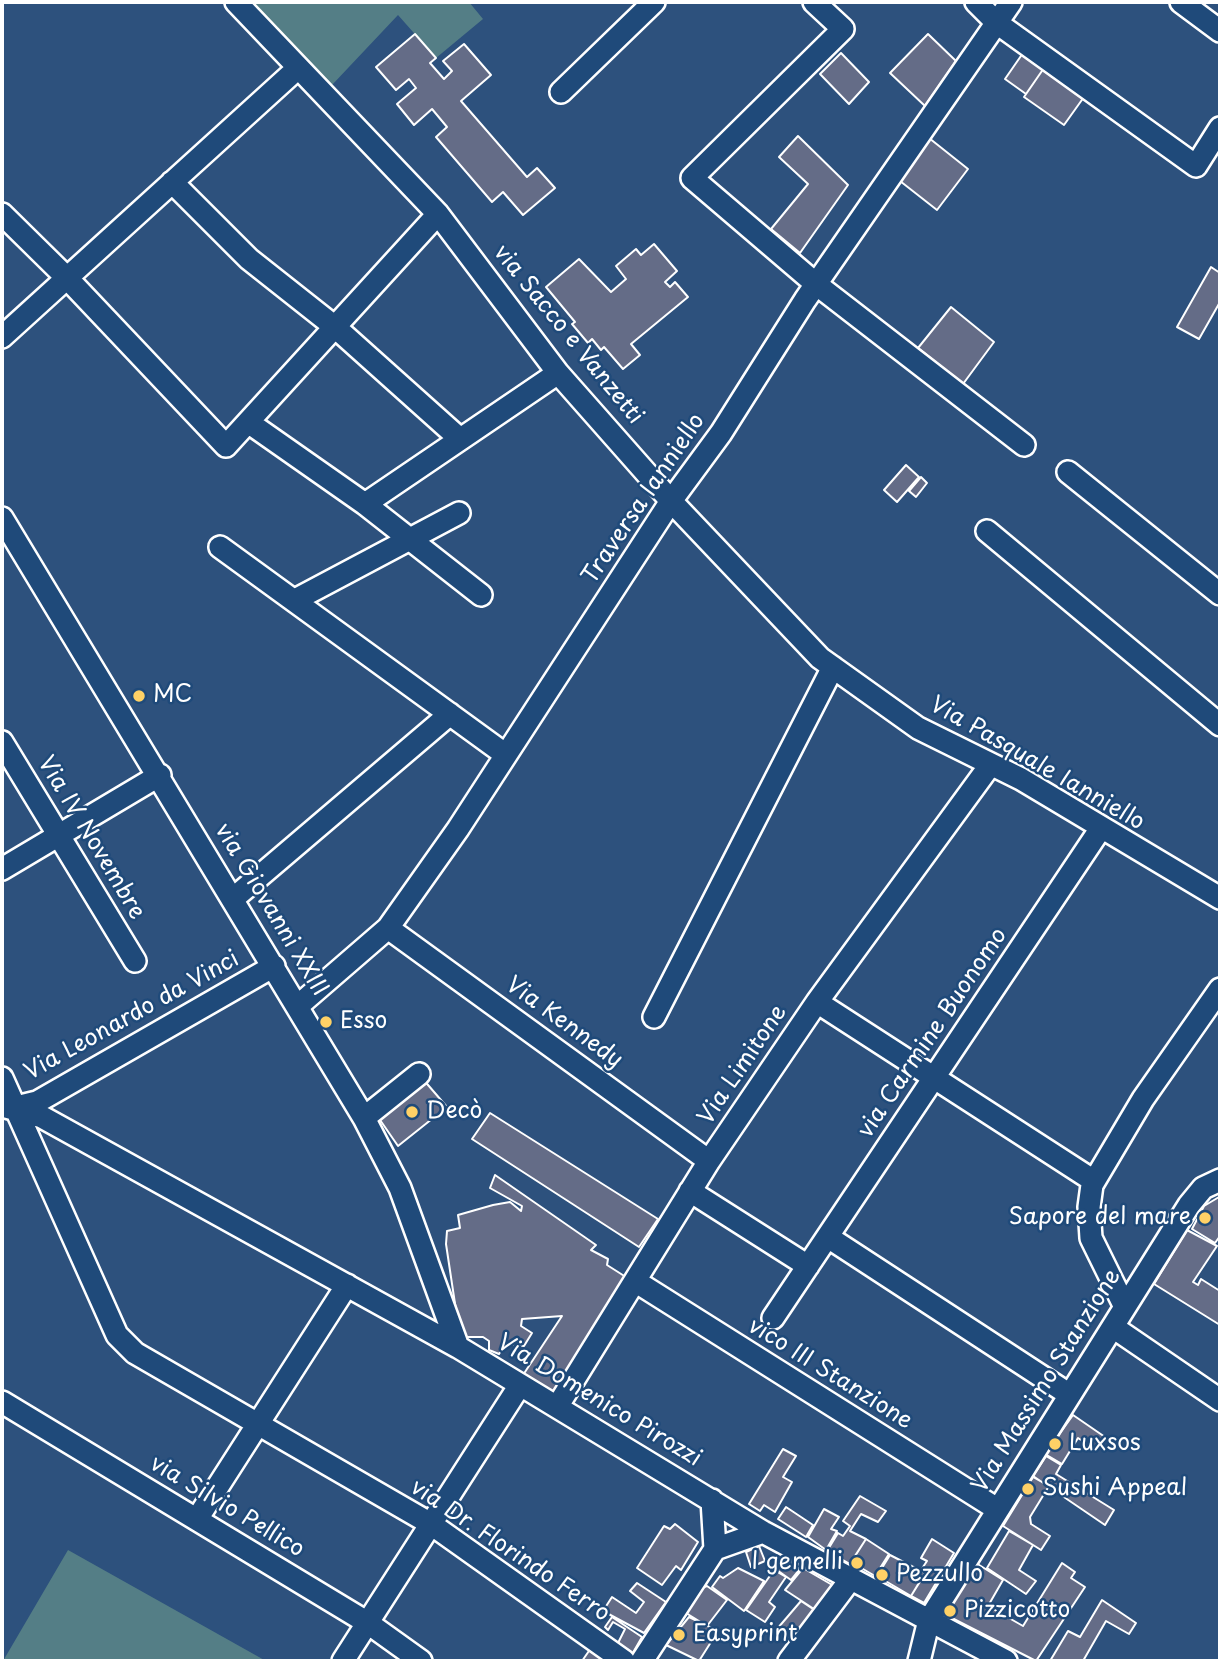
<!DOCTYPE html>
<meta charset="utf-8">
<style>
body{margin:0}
#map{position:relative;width:1222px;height:1663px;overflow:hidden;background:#2d517d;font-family:"Playpen Sans",sans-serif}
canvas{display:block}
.frame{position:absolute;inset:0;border:4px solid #fff;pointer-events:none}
</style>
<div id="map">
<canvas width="1222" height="1663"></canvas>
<div class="frame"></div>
</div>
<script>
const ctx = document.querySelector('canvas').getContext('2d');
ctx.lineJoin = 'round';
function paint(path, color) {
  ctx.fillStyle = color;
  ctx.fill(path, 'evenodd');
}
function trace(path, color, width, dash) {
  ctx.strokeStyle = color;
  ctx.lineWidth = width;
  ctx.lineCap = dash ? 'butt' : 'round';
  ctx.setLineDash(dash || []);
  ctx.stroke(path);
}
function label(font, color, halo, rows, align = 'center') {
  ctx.font = font + ' "Playpen Sans",sans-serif';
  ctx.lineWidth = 5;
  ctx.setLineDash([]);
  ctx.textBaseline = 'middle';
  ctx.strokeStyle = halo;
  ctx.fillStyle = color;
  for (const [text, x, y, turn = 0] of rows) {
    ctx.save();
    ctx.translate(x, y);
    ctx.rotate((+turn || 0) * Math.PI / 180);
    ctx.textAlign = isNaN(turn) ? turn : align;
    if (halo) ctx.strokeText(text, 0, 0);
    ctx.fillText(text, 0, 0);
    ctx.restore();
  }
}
paint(new Path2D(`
 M 251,2 L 469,2 L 483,19 L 436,58 L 398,15 L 332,85 Z
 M 68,1550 L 266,1661 L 3,1661 Z`), '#547e86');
const building = new Path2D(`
 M 415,34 L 436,58 L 430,63 L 444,79 L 452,71 L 443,61 L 464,44 L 491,75 L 461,101 L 527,177 L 537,168 L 555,188 L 523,215 L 503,192 L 492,202 L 436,137 L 447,127 L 432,109 L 414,125 L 397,104 L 416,88 L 409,79 L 396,90 L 376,67 Z
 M 928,34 L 956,61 L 925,106 L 890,73 Z
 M 841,53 L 869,82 L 849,104 L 820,74 Z
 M 1023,53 L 1044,68 L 1026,94 L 1005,79 Z
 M 1044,68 L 1084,97 L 1064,125 L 1024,97 Z
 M 798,136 L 848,185 L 800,253 L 771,229 L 808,184 L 779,157 Z
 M 929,138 L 968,169 L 937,210 L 900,181 Z
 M 654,244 L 677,271 L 665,282 L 670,287 L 675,282 L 688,297 L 631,344 L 640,355 L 623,369 L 604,347 L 601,350 L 592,339 L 588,343 L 572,324 L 575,322 L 546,287 L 579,259 L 611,292 L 626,279 L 616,266 L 636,249 L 641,255 Z
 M 1211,267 L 1220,273 L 1220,302 L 1199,339 L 1177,327 Z
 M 951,307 L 994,342 L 963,384 L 918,348 Z
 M 906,465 L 919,477 L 897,502 L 884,490 Z
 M 921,477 L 927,483 L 916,497 L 909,491 Z
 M 422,1078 L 447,1107 L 398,1146 L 378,1117 Z
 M 490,1113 L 658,1219 L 639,1247 L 472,1139 Z
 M 495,1175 L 596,1245 L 591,1250 L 608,1259 L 607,1265 L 629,1279 L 555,1396 L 523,1375 L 562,1316 L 522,1319 L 521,1326 L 532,1333 L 524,1346 L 505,1344 L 499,1354 L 489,1350 L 489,1341 L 483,1337 L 460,1337 L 446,1244 L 447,1231 L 460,1228 L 458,1215 L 493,1205 L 510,1202 L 521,1211 L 522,1206 L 490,1188 Z
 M 1219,1197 L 1220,1236 L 1215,1243 L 1192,1229 L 1204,1206 Z
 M 1187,1230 L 1217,1246 L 1193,1282 L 1198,1285 L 1201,1279 L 1220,1291 L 1220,1325 L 1154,1284 Z
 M 1073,1415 L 1105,1437 L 1096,1450 L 1078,1438 L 1062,1464 L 1045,1454 Z
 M 783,1449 L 796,1456 L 783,1477 L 792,1482 L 775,1512 L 764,1505 L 760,1511 L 749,1504 Z
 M 1046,1456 L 1061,1465 L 1056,1474 L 1114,1510 L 1105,1525 L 1033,1476 Z
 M 1033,1477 L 1049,1486 L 1030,1517 L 1031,1524 L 1050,1536 L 1041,1550 L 1003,1526 Z
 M 860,1496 L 886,1511 L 878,1522 L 861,1514 L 850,1531 L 866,1539 L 850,1564 L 827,1551 L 838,1533 L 843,1536 L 850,1526 L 843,1521 Z
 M 786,1507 L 813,1525 L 806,1537 L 778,1519 Z
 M 824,1509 L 839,1517 L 831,1529 L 837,1531 L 826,1550 L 808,1537 Z
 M 675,1524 L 698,1542 L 681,1570 L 676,1566 L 662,1585 L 637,1568 L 664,1526 L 670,1529 Z
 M 1009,1531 L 1033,1545 L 1019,1570 L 1036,1581 L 1026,1594 L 987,1568 Z
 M 866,1539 L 889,1554 L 875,1576 L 851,1562 Z
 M 932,1539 L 954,1553 L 924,1603 L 911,1596 L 926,1572 L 921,1570 L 927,1561 L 921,1558 Z
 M 759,1546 L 765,1561 L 751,1567 L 746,1552 Z
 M 890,1555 L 925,1573 L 911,1596 L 877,1576 Z
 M 781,1557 L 800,1569 L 791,1580 L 774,1568 Z
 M 976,1563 L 1003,1580 L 988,1606 L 1023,1626 L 1062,1563 L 1075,1572 L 1071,1578 L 1085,1587 L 1036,1661 L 944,1614 Z
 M 738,1568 L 764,1581 L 744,1611 L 712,1587 L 720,1576 L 723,1578 Z
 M 803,1568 L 834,1586 L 817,1611 L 785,1590 Z
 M 774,1570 L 786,1577 L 769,1602 L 775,1607 L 765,1622 L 746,1610 Z
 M 637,1583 L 666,1602 L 644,1633 L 603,1611 L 612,1597 L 636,1613 L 644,1602 L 630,1591 Z
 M 707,1586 L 727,1600 L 707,1626 L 686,1613 L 699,1589 Z
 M 1102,1600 L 1136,1623 L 1129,1634 L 1106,1621 L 1083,1661 L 1050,1661 L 1068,1631 L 1080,1637 Z
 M 801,1601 L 816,1611 L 795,1641 L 777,1629 Z
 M 612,1617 L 642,1637 L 630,1658 L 615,1649 L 625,1629 L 613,1622 L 608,1630 L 605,1627 Z
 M 689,1617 L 718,1631 L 699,1661 L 666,1645 Z
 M 591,1648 L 614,1661 L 582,1661 Z`);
paint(building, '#646c87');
trace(building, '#fff', 2);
const minor = new Path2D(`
 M 236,2 L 438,214 L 558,373 L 671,501 L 820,658 L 918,728 L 1021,779 L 1220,898
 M 814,2 L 843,29 L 692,178 L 816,284 L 1024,445
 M 976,2 L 997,23 L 1196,166 L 1220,128
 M 1181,2 L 1220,31
 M 561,92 L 654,2
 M 172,182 L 249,259 L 335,327 L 460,439
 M 2,214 L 67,278 L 226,446 L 438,214
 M 2,337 L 298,68
 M 248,422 L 365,504 L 481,595
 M 1068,472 L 1220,594
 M 365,504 L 558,373
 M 2,518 L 364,1118 L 400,1188 L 458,1347
 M 987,531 L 1220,725
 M 220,547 L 506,755
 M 295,600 L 459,513
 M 2,742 L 135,961
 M 2,869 L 160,775
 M 234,898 L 450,714
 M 388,928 L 709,1161
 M 817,1002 L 1094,1181
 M 299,1005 L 388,928 L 458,829 L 671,501 L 721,433 L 805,300 L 1011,2
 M 654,1017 L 833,667
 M 2,1078 L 117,1335 L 135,1353 L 431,1524 L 624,1661
 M 2,1106 L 42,1117 L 458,1347 L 763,1532 L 1006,1661
 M 12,1108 L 37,1102 L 274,966
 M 364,1118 L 419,1074
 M 690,1191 L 808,1266
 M 828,1237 L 1070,1395
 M 635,1281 L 997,1509
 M 1125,1307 L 1091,1238 L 1089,1207 L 1092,1185 L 1143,1099 L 1220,989
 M 773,1318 L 1101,828
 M 1113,1327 L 1220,1400
 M 2,1402 L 368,1623 L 421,1661
 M 557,1407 L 709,1161 L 817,1002 L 991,764
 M 712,1500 L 715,1549
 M 197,1519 L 347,1285
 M 343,1661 L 520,1385
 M 642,1661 L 715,1549 L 763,1532
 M 789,1661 L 850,1580
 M 919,1661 L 929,1620 L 1189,1205 L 1203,1188 L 1220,1180`);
trace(minor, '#fff', 26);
trace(minor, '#1f4a7a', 21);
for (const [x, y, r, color] of [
 [139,696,7,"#ffd166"],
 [326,1022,7,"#ffd166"],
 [412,1112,7,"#ffd166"],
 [1205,1218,7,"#ffd166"],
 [1055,1444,7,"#ffd166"],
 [1028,1489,7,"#ffd166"],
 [857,1563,7,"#ffd166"],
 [882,1575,7,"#ffd166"],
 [950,1611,7,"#ffd166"],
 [679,1635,7,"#ffd166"]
]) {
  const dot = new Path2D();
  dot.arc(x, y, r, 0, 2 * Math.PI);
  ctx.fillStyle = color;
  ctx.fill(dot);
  trace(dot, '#1f4a7a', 2.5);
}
label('23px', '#fff', '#1f4a7a', [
 ["via Sacco e Vanzetti",568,335,51],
 ["Traversa Ianniello",644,499,-56],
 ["Via Pasquale Ianniello",1037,764,30],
 ["Via IV Novembre",91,838,59],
 ["via Giovanni XXIII",271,910,59],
 ["Via Leonardo da Vinci",132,1016,-29],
 ["Via Kennedy",564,1023,36],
 ["via Carmine Buonomo",933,1033,-56],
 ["Via Limitone",743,1065,-56],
 ["vico III Stanzione",830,1374,32],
 ["Via Massimo Stanzione",1047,1381,-58],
 ["Via Domenico Pirozzi",599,1401,31],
 ["via Silvio Pellico",227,1507,31],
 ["via Dr. Florindo Ferro",510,1551,34]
]);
label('23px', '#fff', '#1f4a7a', [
 ["MC",153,696],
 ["Esso",340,1022],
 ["Decò",426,1112],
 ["Sapore del mare",1191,1218,"right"],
 ["Luxsos",1069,1444],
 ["Sushi Appeal",1042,1489],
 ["I gemelli",843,1563,"right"],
 ["Pezzullo",896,1575],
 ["Pizzicotto",964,1611],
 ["Easyprint",693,1635]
], 'left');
</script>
